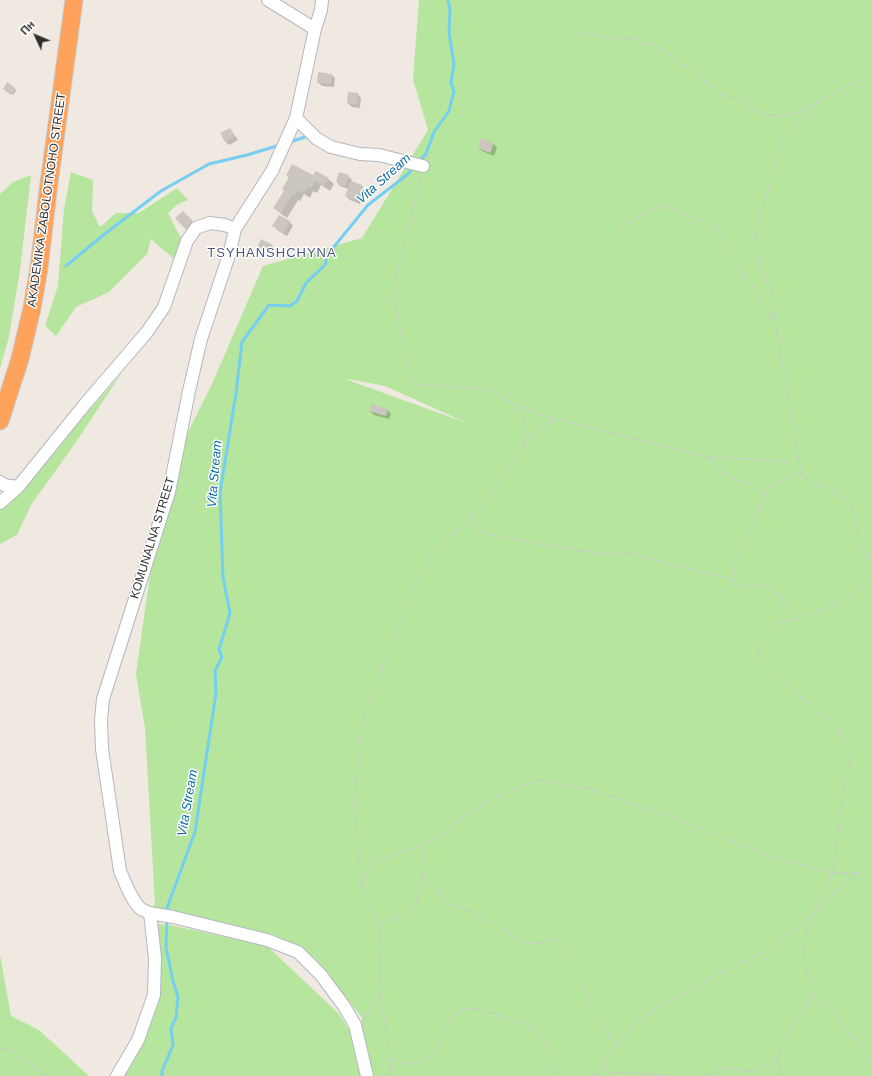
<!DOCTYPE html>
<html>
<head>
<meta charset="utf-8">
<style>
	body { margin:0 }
	#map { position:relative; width:872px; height:1076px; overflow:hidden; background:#efe9e1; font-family:Helvetica,sans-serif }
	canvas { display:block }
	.north { position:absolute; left:16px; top:16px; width:40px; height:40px; -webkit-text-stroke:3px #fff; paint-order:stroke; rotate:314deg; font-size:11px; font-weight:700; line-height:16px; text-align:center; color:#2e2e2e }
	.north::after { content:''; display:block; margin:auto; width:14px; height:18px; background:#2e2e2e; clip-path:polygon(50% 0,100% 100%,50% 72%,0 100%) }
</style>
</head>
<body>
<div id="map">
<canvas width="872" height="1076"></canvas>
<div class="north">Пн</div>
</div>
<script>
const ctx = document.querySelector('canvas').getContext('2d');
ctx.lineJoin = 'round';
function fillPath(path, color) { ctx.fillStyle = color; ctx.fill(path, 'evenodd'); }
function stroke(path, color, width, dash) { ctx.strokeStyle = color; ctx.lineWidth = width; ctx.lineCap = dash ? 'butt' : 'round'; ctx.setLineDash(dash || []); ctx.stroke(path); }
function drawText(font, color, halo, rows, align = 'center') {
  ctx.font = font + ' Helvetica,sans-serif'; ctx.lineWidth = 3; ctx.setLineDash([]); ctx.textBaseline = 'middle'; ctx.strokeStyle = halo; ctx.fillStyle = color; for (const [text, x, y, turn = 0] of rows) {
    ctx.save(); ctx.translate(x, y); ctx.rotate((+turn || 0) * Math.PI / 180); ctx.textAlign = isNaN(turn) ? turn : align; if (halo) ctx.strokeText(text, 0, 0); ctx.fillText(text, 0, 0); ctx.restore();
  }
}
fillPath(new Path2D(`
	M419 0H872V1076H117L154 995 155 924 170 925 267 946 338 1013 350 1031 363 1019 314 957 272 934 175 912 152 909 155 904 145 728 136 674 163 482 212 384 263 266 362 238 428 130 413 79ZM348 379 385 386 467 423 348 380Z
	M71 172 93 180 92 211 100 227 116 213H139L177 188 188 200 178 204 168 213 176 229 183 241 173 258 151 239 147 254 109 292 76 307 56 336 45 326 58 286 64 209Z
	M31 175 20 270 9 337 0 368V194L13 182Z
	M121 374 76 442 31 505 17 535 0 544V507L38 469Z
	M0 955 11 1016 39 1030 89 1076H0Z`), '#b6e59e');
fillPath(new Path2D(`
	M332 75 335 78 334 87 322 86 318 82Z
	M15 89 16 91 13 95 5 90Z
	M358 94 361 98 360 108 352 107 348 103Z
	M230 129 233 133 238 140 229 145 225 141Z
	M494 144 497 148 494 156 482 151 479 148Z
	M287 175 328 179 334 184 330 191 321 185 317 193 313 191 310 198 304 194 300 201 298 200 287 218 280 213 274 208 285 191 289 178Z
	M348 176 352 180 351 182 362 186 365 190 360 204 350 200 346 196 349 189 340 186 337 182Z
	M183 212 196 226 189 232 176 218Z
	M279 216 290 222 293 226 287 236 277 230 274 226Z
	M271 244 274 248 271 256 262 251 258 248Z
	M387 410 391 414 389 419 374 415 370 411Z`), '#0003');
stroke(new Path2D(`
	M290 142 305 137
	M418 162 426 154 434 132 449 111 454 91 451 83 454 64 449 33 450 9 448 0
	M66 266 102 236 161 191 209 164 247 155 280 145
	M167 914V908L195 832 216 693 215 671 222 657 219 649 230 613 223 577 220 493 236 393 242 342 269 305 290 306 297 301 306 283 325 265 328 254 368 205 408 174 414 166
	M162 1076V1071L173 1045 171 1029 176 1017 178 997 173 981 166 948 167 919`), '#75cff0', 3);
fillPath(new Path2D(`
	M318 72 332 74 331 84 317 83Z
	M7 82 16 89 11 95 3 89Z
	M348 92 358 93 357 105 347 103Z
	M230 128 235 136 225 142 220 133Z
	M481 138 494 143 490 153 478 148Z
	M292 164 313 175 316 171 329 178 324 186 315 181 311 188 308 186 304 193 298 190 294 196 292 195 281 213 273 208 284 191 282 189 289 177 286 175Z
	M339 172 349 175 345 186 336 182Z
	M351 181 362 185 356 201 345 196Z
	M183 211 193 221 185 229 175 218Z
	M279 215 290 221 284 233 272 226Z
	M261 239 271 244 267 253 257 248Z
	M371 404 388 409 386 416 369 411Z`), '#cbc7bf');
const minor = new Path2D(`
	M268 0 315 29
	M296 118 317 139 331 147 360 154 379 155 423 166
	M0 482 4 485 18 487
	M0 503 18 487 86 403 147 332 164 307 187 241 196 228 210 223 225 225 235 229
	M150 913 173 917 267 940 298 952 321 975 344 1006 355 1025 367 1076
	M117 1076 138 1040 154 995 155 958 150 913C147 912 143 910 141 909 131 900 125 882 120 871L102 749 101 720 103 699 169 492 189 391 201 339 230 252 235 229 272 171 296 118 315 29 321 10 322 0`);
const highway = new Path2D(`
	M0 421 20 359 32 308 39 268 49 183 74 0`);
stroke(minor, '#b4b7c1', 14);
stroke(highway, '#c9c9c9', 19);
stroke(new Path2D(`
	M580 36 592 33 599 37 636 39 642 44 653 45 663 50 672 56 680 65 690 67 720 94 741 100 750 108 766 115 780 116 797 113 823 99
	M427 157 434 151
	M421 176 393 289 408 371 419 385 483 388 534 413 707 457 731 478 753 485 765 495 769 488 779 482 795 475 802 476 851 501 862 552 872 561
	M619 228 661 205 713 225 775 322 802 476
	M775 320 773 292 759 271 756 230 784 138 824 98 872 74
	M514 404C528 420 527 428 523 448
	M708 458 756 459 789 463 795 475
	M765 495 733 566 736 587 764 586 772 588 799 618
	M470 518 477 531 538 544 610 555 628 553 691 570 729 578 736 587
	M857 873H833L843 791 851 758 845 742 838 729 770 670 760 659 758 648C764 639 773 626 783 621 788 620 794 620 799 618 825 610 851 597 872 579
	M423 875 449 904 470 911 525 942 539 944 557 939 567 947 582 981 589 1005 597 1019 617 1046
	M361 884 373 863 429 842 489 800 536 780 589 789 683 821 775 859 833 873 814 913
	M377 924 403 916 416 904 423 875 425 850 428 843
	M813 994 826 1004 867 1055 872 1067
	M380 995 391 1059 390 1076
	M363 1019 380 995V932L361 884 354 805 362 722 387 653 429 556 476 513 535 433 556 418
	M0 1049 9 1048 47 1076
	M391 1059 405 1065 425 1060 441 1042 451 1017 466 1008 484 1010 523 1024 543 1036 558 1076
	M777 1059 782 1076
	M592 1076 605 1070
	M668 1076 637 1073H611L605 1070 604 1066 605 1061 637 1022 654 1010 712 977 771 948 811 916
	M706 1076 726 1068 756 1072 774 1061 777 1059 787 1036 804 1011 813 994 803 957 806 936 811 916 857 873 872 867
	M871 1076 872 1075`), '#c9c9c9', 1.5, [3, 2]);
stroke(minor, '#fff', 12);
stroke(highway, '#ffa35c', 17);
drawText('12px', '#2e2e2e', '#fff', [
	["AKADEMIKA ZABOLOTNOHO STREET",47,200,-82],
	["KOMUNALNA STREET",153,538,-73]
]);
drawText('italic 13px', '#0d6fa3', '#fff', [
	["Vita Stream",384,179,-42],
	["Vita Stream",215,474,-85],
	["Vita Stream",188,803,-80]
]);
ctx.letterSpacing = '1px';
drawText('13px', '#4d5680', '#fff', [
	["TSYHANSHCHYNA",272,253]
]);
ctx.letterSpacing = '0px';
</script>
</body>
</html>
